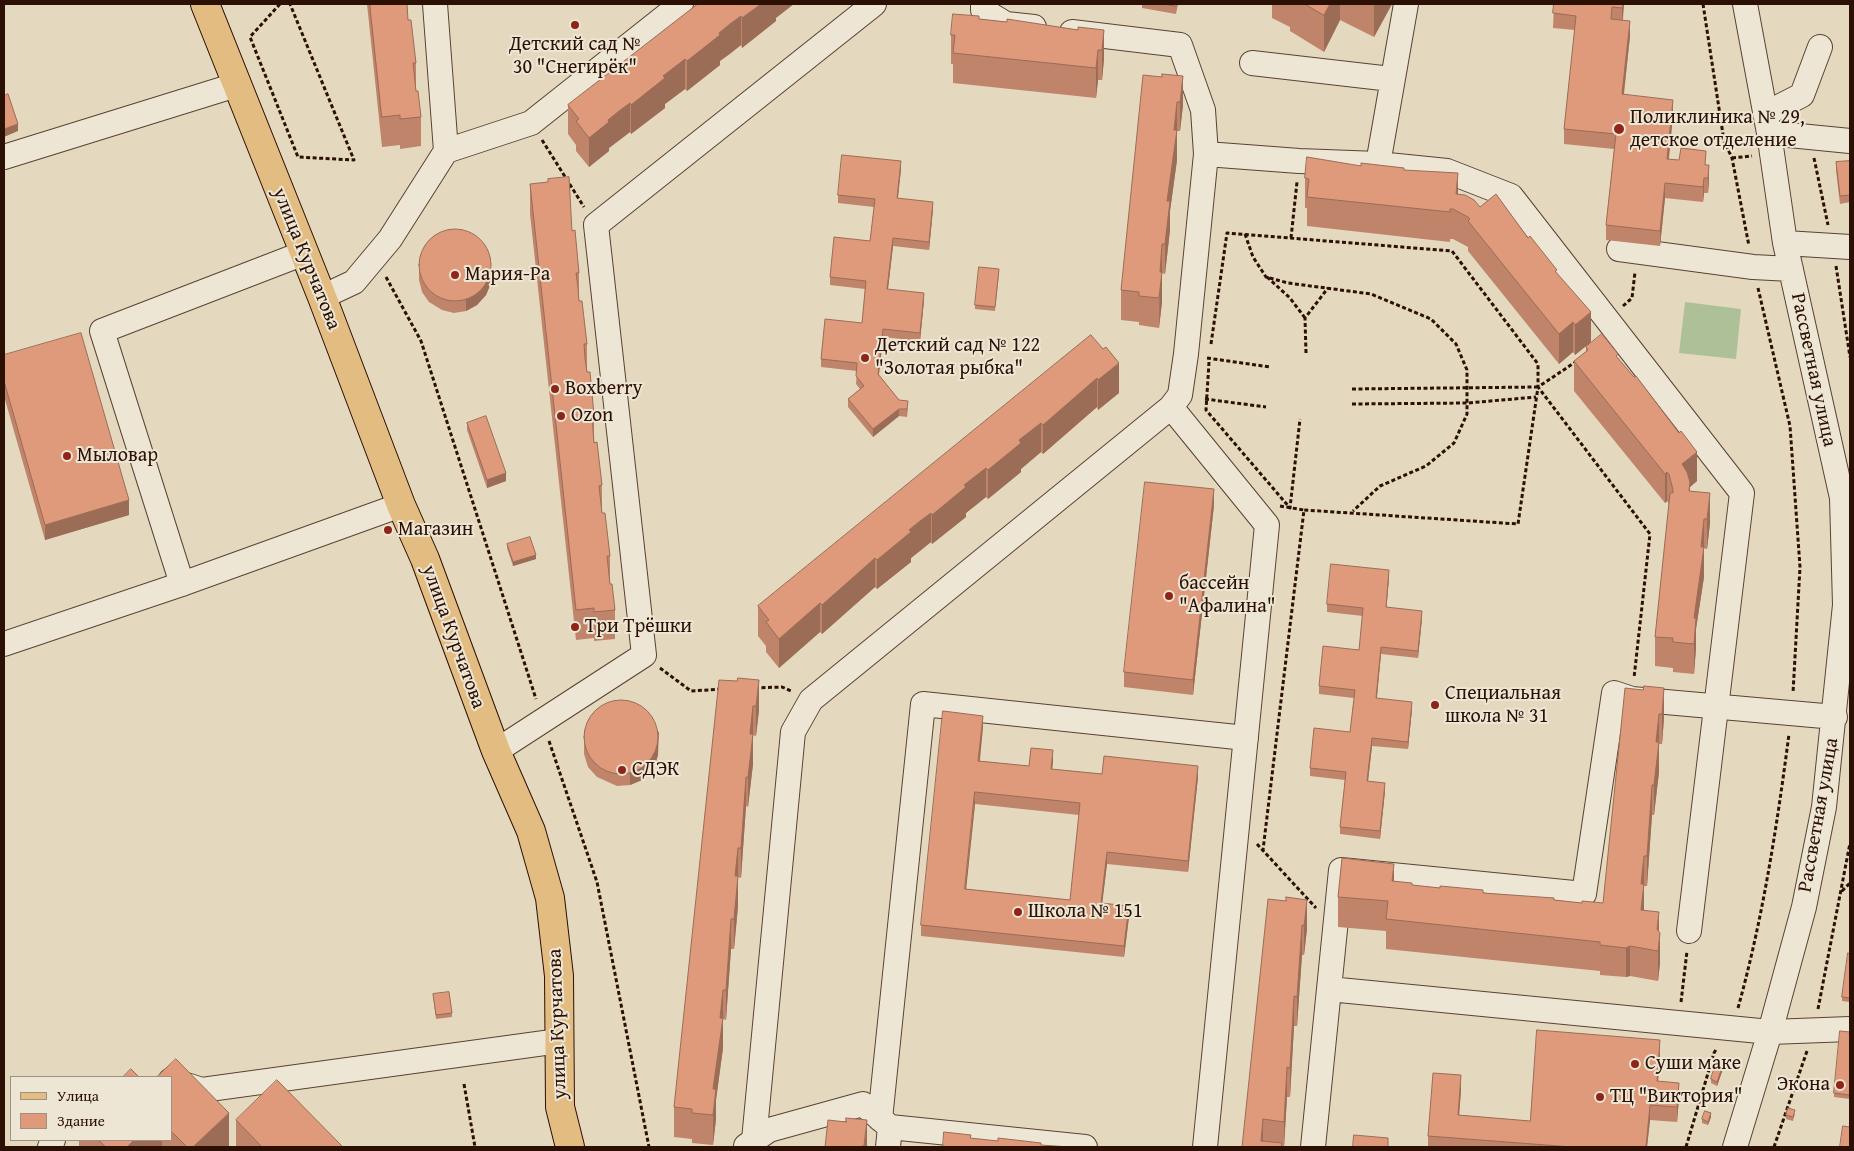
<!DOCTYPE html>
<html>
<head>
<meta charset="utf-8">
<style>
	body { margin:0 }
	#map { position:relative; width:1854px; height:1151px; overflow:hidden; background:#e4d9bf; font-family:"Gentium Book Plus",serif }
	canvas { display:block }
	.frame { position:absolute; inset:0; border:5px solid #2c1003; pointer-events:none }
	.legend { position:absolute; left:10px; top:1076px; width:162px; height:65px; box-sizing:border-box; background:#ede6d5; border:1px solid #a09081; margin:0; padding:6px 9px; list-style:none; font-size:15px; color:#2c1003 }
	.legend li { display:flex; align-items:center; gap:10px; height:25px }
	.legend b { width:25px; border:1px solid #a09081 }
</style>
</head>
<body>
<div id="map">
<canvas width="1854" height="1151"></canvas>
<div class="frame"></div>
<ul class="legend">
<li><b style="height:6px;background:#e2bc80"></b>Улица</li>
<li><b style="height:14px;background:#de9a7b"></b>Здание</li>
</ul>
</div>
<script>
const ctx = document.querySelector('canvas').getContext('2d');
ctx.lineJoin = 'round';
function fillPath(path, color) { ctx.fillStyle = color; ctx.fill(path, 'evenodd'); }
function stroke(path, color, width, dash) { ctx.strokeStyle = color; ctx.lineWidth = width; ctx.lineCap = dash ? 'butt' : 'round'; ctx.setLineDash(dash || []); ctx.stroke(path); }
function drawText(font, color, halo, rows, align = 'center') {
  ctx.font = font + ' "Gentium Book Plus",serif'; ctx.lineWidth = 4; ctx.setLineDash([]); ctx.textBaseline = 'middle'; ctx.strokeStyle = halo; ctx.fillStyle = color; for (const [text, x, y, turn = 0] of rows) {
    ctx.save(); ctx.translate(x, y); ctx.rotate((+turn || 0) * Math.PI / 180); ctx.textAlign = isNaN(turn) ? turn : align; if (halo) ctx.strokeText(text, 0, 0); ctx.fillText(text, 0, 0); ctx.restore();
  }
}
fillPath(new Path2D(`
	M1685 302 1741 309 1736 359 1679 353Z`), '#aec097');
const minor = new Path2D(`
	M435 4 446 151
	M983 4V10L1006 24 1034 27
	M1072 32 1180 45 1203 110 1206 154 1186 354 1180 395 1171 407 1267 525 1205 1147
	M1252 63 1391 79
	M1765 114 1802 95 1820 47
	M1769 133 1850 141
	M1206 154 1299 161 1378 164 1447 171 1511 196 1742 493 1689 931
	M4 157 236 85
	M1378 164 1406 4
	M1785 243 1850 247
	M1619 249 1753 267 1791 269
	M322 297 354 282 390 239 446 151 531 123 681 4
	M182 584 102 331 304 253
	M4 644 182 584 401 505
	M496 751 644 655 596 225 874 4
	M1329 989 1341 870 1584 894 1614 693 1632 699 1835 717
	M171 1080 202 1090 559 1041
	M880 1119 923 704 1246 738
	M890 1127 1085 1147
	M754 1140 793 732 811 700 1171 407
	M746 1146 769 1130 863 1104 890 1127 888 1147
	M50 1147 53 1140
	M1313 1147 1329 989 1770 1032 1850 1029
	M1735 1147 1770 1032 1804 907 1824 807 1845 605 1842 498 1785 243 1769 133 1745 4`);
const major = new Path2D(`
	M205 4 322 297 401 505 425 559 496 751 531 831 550 898 559 976 560 1107 570 1147`);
stroke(minor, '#5a4232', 26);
stroke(major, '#2c1003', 30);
stroke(new Path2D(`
	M280 4 250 37 298 157 354 160 290 4
	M1703 4 1724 141 1732 158 1749 246
	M542 140 584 207
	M1732 158 1752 156
	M1814 158 1828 225
	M1245 234 1253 257 1266 277 1288 283 1371 294 1431 319 1456 344 1467 370V414L1454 443 1426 466 1380 486 1353 511
	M1291 238 1297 182
	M1836 266 1850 357
	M386 277 421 341 536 699
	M1267 277 1290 298 1305 318
	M1758 288 1790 426 1800 567 1793 693
	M1623 306 1632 298 1635 272
	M1211 344 1227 233 1452 251 1538 364V387L1518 524 1304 510 1263 850
	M1306 353 1305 318 1328 288
	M1207 358 1270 367
	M1577 361 1538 387 1650 534 1634 678
	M1209 362 1206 410 1290 508 1300 419
	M1352 389 1538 387
	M1205 399 1266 407
	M1352 404 1468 403 1536 397
	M1280 506 1304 510
	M660 668 691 691 722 689
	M755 688 782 687 791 691
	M549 741 597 882 649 1147
	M1257 844 1316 908
	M1842 891 1850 883
	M1681 1002 1687 951
	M1738 1008C1763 918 1777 826 1789 734
	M1818 1009 1850 843
	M464 1084 475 1147
	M1686 1147 1714 1053 1717 1048
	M1774 1147 1807 1051`), '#2c1003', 3, [4, 2.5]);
stroke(minor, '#ede6d5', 24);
stroke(major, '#e2bc80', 28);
fillPath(new Path2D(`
	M367 4H407L408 20 416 63V91L421 117V146L400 149V145L382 147Z
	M698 4 776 18V21L742 48 741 45 730 54 720 61V65L687 91 685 89 665 104V108L631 134 630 132 609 148V151L589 167 576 151V145L568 134V105Z
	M1142 4H1178L1176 14 1142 8Z
	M1272 4H1392L1374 37 1340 20 1324 52 1290 31V27L1272 18Z
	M1554 4H1624L1623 20 1630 36 1624 94 1673 115 1669 159 1706 165 1709 180 1708 193H1704L1703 202 1665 198 1660 246 1606 240V225L1614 149 1564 144V129L1575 30 1553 28Z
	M979 19 1078 30H1104V59L1102 80H1098L1096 98 953 83V64H951V35Z
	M1162 77 1183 105 1180 131H1177V160L1170 211V230L1165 274 1162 273V302L1159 328 1139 325V322L1121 320V290Z
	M1850 161V202L1840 204 1836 170V162Z
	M1361 166 1404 170 1458 194 1480 207 1528 238 1557 274 1591 342 1575 355 1573 352 1559 364 1468 251V247L1453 239H1450V242L1307 226V208H1305V178Z
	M901 169 898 198 933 209 929 250 893 246 888 289 924 300 920 341 883 337 879 375 899 400 908 409 907 417 899 416 873 437 848 407V399L860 389 856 384 857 371 821 367V359L862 323 865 289 830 285V277L870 241 874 207 838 203V195Z
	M530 184 572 231 579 273V300L587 344V371L594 415V442L602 485V513L610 556V584L615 610V639L594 641V638L576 640 530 214Z
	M419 268 491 283 486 295 477 305 466 311 454 313 442 310 429 302 422 292 419 280Z
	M999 273 995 311 975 309V305Z
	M1091 335 1119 393 1098 410 1097 407 1043 454 1041 452 1021 469V472L988 499 986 497 966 513V517L932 544 931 542 920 551 911 558V562L877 589 875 587 822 634 820 632 779 668 766 652V646L758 636V606Z
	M1586 347 1618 358 1697 481 1690 487V491L1710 523 1707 549 1704 548V577L1696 629V648L1694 674 1673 672V668L1655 666V637L1669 504 1667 501 1665 503 1574 391V361L1586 352Z
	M4 355 129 515 45 540 4 396Z
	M467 423 506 481 487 488 467 430Z
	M1214 505 1193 695 1124 687V672Z
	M507 544 536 559 513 566 507 548Z
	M1389 578 1386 607 1422 618 1418 658 1381 654 1377 698 1412 709 1408 749 1372 746 1368 782 1385 791 1380 839 1340 834V827L1345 780 1310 776V768L1350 732 1354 698 1319 694V686L1359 650 1363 616 1327 612V604Z
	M737 681 759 710 756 736 753 735V764L748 807 746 806 741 878 738 877V906L734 949H731L726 1020 723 1019V1048L716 1100V1119L713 1145 692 1143V1139L674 1137V1107Z
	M1643 690 1664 718 1662 744H1659V772L1654 815H1652L1647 886H1644V910L1659 931 1660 963 1658 981 1630 976 1626 977 1600 975V971L1386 949V931L1338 927V897L1394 881 1412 885 1582 903H1603Z
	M983 727 980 761 1029 766 1053 762 1052 769 1102 774 1198 777 1188 872 1107 864 1102 903 1129 917 1124 957 921 936V925ZM975 804 1079 815 1070 900 966 889Z
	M584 730 658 755 654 768 642 780 630 785 617 786 597 777 588 767 584 754Z
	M1286 901 1307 929 1304 955H1302L1297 1026H1294L1290 1097H1287L1284 1147H1242Z
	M1850 954V1002L1842 1001V997Z
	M433 994 452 1013V1017L436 1019Z
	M1850 1032V1099L1834 1097V1093Z
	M1660 1055 1658 1081 1679 1098 1677 1122 1650 1120 1647 1147H1428V1136L1461 1090 1459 1115 1530 1121Z
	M1723 1069 1717 1086 1711 1083V1079Z
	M171 1077 229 1147H79V1140H171Z
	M1795 1114 1793 1121 1786 1119V1115Z
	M1711 1117 1708 1125 1702 1123V1119Z
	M236 1120 343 1147H236Z`), '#bf846a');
fillPath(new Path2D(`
	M761 4H794L776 18V21L742 48V18Z
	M1330 4H1340V20L1324 52V15Z
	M1374 4H1392L1374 37Z
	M1623 4H1624L1622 23V8Z
	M741 16V45L720 61V65L687 91V61L719 33Z
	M1630 21V36L1622 109V94Z
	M1104 30V59L1102 80V50Z
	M1098 50V80L1096 98V68Z
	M685 59V89L665 104V108L631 134V105L663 76Z
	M1183 76V105L1180 131V102Z
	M1673 100V115L1667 174V159Z
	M1177 102V160L1170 211V230L1165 274V244L1167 201Z
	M630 103V132L609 148V151L589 167V138L608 120Z
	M18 124V131L4 137V129Z
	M901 161V169L897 205V198Z
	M1709 165V180L1708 193V178Z
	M1458 173V203L1456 194Z
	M1704 178V193L1703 202V187Z
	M1665 183V198L1660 246V231Z
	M933 202V209L929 250V242Z
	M893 238V246L887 297V289Z
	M1162 244V302L1159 328 1160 272Z
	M491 272V283L486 295 477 305 466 311V299Z
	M924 293V300L920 341V333Z
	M1591 312V342L1575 355V325Z
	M1573 322V352L1559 364V334Z
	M883 329V337L878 382V374Z
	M1119 363V393L1098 410V380Z
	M1097 378V407L1043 454V425Z
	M899 409V416L873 437V429Z
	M1041 423V452L1021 469V472L988 499V470L1019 440Z
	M1697 452V481L1690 487V511L1682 464Z
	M986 468V497L966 513V517L932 544V515L964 485Z
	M1667 472V501L1665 503V474Z
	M506 473V481L487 488V480Z
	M1214 489V505L1193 695V680Z
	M1710 493V523L1707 549V519Z
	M129 500V515L45 540V525Z
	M931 513V542L911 558V562L877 589V560L909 530Z
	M1704 519V577L1696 629V648L1694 674V618Z
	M536 555V559L513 566V562Z
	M875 558V587L822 634V605Z
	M1389 570V578L1386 614V607Z
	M820 603V632L779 668V639Z
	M1422 611V618L1418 658V651Z
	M1381 647V654L1376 705V698Z
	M759 680V710L756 736V706Z
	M1664 688V718L1662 744V714Z
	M1412 702V709L1408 749V742Z
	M753 706V764L748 807V777L750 734Z
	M1659 714V772L1654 815V785L1656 742Z
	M983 716V727L978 773V761Z
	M659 731 658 755 654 768 642 780 630 785V774Z
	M1372 738V746L1367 789V781Z
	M1053 750V762L1051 780V769Z
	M1198 766V777L1188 872V861Z
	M746 777V806L741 878V848Z
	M1385 783V791L1380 839V831Z
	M1652 785V815L1647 886V856Z
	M975 792V804L965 900V889Z
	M738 848V906L734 949V919L735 876Z
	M1107 852V864L1101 914V903Z
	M1644 856V914L1641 940V884Z
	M1394 864V893L1392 881Z
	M1307 900V929L1304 955V926Z
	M1129 906V917L1124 957V946Z
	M1659 912V942L1657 929Z
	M731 919V949L726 1020V990Z
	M1302 925V955L1297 1026V997Z
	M1660 933V963L1658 981V951Z
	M1630 946V976L1626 977V948Z
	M723 990V1048L716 1100V1119L713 1145V1089Z
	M1294 996V1026L1290 1097V1068Z
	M1660 1040V1055L1657 1096V1081Z
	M1723 1065V1069L1717 1086V1082Z
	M1287 1067V1097L1284 1147V1122Z
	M1461 1075V1090L1458 1130V1115Z
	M1679 1083V1098L1677 1122V1107Z
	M1650 1105V1120L1647 1147H1646Z
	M229 1113V1147H193Z
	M1711 1113V1117L1708 1125V1122Z
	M1263 1119V1147L1261 1141Z
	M867 1120V1147H864Z
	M134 1140H162V1147H127Z`), '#9b6c56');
const building = new Path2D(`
	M370 4H407L408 20H411L416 63H413L416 91H418L421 117 400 119V115L382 117Z
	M698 4H761L742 18 741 16 730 24 719 33 720 35 687 61 685 59 663 76 665 78 631 105 630 103 619 111 608 120 609 122 589 138 576 121 579 119 568 105Z
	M1164 4H1177L1176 6Z
	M1305 4H1330L1324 15Z
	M1554 4H1623L1622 8 1612 7 1611 19 1630 21 1622 94 1673 100 1667 159 1679 160 1681 148 1706 151 1705 165H1709L1708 178H1704L1703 187 1665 183 1660 231 1606 225 1616 134 1564 129 1576 16 1553 13Z
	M953 14 979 16V19L1007 22V19L1078 30V27L1104 30 1102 50H1098L1096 68 953 53 955 35H951Z
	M1162 74 1183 76 1180 102H1177L1174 130H1177L1167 201H1170L1165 244H1162L1160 272H1162L1159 298 1139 296V292L1121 290 1143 75 1162 77Z
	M8 94 18 124 4 129V96Z
	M842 155 901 161 897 198 933 202 929 242 893 238 887 289 924 293 920 333 883 329 878 374 899 400 908 401 907 409H899L873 429 848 399 864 386 856 376 857 363 821 359 825 319 862 323 866 281 830 277 834 237 870 241 875 199 838 195Z
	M1307 157 1361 166V163L1404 168V170L1458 173 1456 194 1465 195 1474 200 1480 207 1496 194 1528 238 1530 236 1557 270 1555 271 1591 312 1575 325 1573 322 1559 334 1468 221 1470 219 1468 217 1453 209H1450V212L1307 197 1309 179 1305 178Z
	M1850 161V195L1840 196 1836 162Z
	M569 177 572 231 575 230 579 273H576L578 287 579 301H582L587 344H584L585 358 587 372H590L594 415H592L594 443 597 442 602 485 599 486 602 513H605L610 556H607L610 584H612L615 610 594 612V608L576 610 530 184 548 182V179Z
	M419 265a36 36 0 1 1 72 0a36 36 0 1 1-72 0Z
	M979 267 999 269 995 307 975 305Z
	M81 333 129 500 45 525 4 381V355Z
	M1602 334 1618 354 1616 356 1634 377 1636 376 1679 433 1681 431 1697 452 1682 464 1687 472 1690 482 1689 491 1710 493 1707 519H1704L1701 547H1704L1694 618H1696L1694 644 1673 642V638L1655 637 1670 493H1673V490L1669 474 1667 472 1665 474 1574 361 1588 350 1586 347Z
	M1091 335 1103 349 1106 347 1119 363 1098 380 1097 378 1043 425 1041 423 1019 440 1021 443 988 470 986 468 964 485 966 487 932 515 931 513 920 521 909 530 911 532 877 560 875 558 822 605 820 603 779 639 766 622 769 620 758 606Z
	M486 416 506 473 487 480 467 423Z
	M1145 482 1214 489 1193 680 1124 672Z
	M530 537 536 555 513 562 507 544Z
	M1331 564 1389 570 1386 607 1422 611 1418 651 1381 647 1376 698 1412 702 1408 742 1372 738 1367 781 1385 783 1380 831 1340 827 1346 772 1310 768 1314 728 1350 732 1355 690 1319 686 1323 646 1359 650 1363 608 1327 604Z
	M738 678 759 680 756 706H753L750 734H753L748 777H746L741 848H738L735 876H738L734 919H731L726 990H723L720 1018H723L713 1089H716L713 1115 692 1113V1109L674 1107 719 680 737 681Z
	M1644 686 1664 688 1662 714H1659L1656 742H1659L1654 785H1652L1647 856H1644L1641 884H1644L1641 910 1659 912 1657 929 1660 933 1658 951 1630 946 1626 948 1600 945V942L1386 919 1388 901 1338 897 1342 858 1394 864 1392 881 1412 883V885L1440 888V886L1483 890V893L1554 898V900L1582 903V901L1603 903 1625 688 1643 690Z
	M584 737a37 37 0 1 1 74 0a37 37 0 1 1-74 0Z
	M943 711 983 716 978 761 1029 766 1031 748 1053 750 1051 769 1102 774 1104 756 1198 766 1188 861 1107 852 1101 903 1129 906 1124 946 921 925ZM975 792 1080 803 1070 900 965 889Z
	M1286 897 1307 900 1304 926 1302 925 1297 997 1294 996 1290 1068 1287 1067 1284 1122 1263 1119 1261 1141 1282 1143 1281 1147H1242L1268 899 1286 901Z
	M1848 953 1850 954V998L1842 997Z
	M449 992 452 1013 436 1015 433 994Z
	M1537 1030 1660 1040 1657 1081 1679 1083 1677 1107 1650 1105 1646 1147H1572L1428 1136 1433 1073 1461 1075 1458 1115 1530 1121Z
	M1840 1031 1850 1032V1095L1834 1093Z
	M176 1059 229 1113 193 1147H187L171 1131V1077H157Z
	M1716 1063 1723 1065 1717 1082 1711 1079Z
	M131 1069 139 1077H123Z
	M277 1080 343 1147H262L236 1120Z
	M1788 1108 1795 1110 1793 1117 1786 1115Z
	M1705 1111 1711 1113 1708 1122 1702 1119Z
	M846 1118 867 1120 864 1146H862V1147H825L828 1120 846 1122Z
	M1843 1126 1850 1127V1147H1840Z
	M944 1132 971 1135 970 1138 998 1141V1138L1041 1143V1145L1069 1147H943Z
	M1354 1135 1388 1138V1147H1353Z
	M99 1140H134L127 1147H106Z`);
fillPath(building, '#de9a7b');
stroke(building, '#9b6c56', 1);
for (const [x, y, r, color] of [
	[575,25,5,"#8f2418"],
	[1619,129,6,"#8f2418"],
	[455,275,5,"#8f2418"],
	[865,358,5,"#8f2418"],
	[555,389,5,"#8f2418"],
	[561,416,5,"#8f2418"],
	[67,456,5,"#8f2418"],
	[388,530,5,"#8f2418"],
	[1169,596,5,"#8f2418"],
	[575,627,5,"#8f2418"],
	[1435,705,5,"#8f2418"],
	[622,770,5,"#8f2418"],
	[1018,912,5,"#8f2418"],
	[1635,1064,5,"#8f2418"],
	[1840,1085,5,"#8f2418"],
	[1600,1097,5,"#8f2418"]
]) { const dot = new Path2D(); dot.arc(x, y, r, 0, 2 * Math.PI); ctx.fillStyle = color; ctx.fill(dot); stroke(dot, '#ede6d5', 2); }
drawText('20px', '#2c1003', '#ede6d5', [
	["Детский сад №",575,45,"center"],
	["30 \"Снегирёк\"",575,68,"center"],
	["Поликлиника № 29,",1630,118],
	["детское отделение",1630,141],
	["Мария-Ра",465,275],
	["Детский сад № 122",875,346],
	["\"Золотая рыбка\"",875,369],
	["Boxberry",565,389],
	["Ozon",571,416],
	["Мыловар",77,456],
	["Магазин",398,530],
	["бассейн",1179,584],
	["\"Афалина\"",1179,607],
	["Три Трёшки",585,627],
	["Специальная",1445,694],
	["школа № 31",1445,717],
	["СДЭК",632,770],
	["Школа № 151",1028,912],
	["Суши маке",1645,1064],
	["Экона",1830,1085,"right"],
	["ТЦ \"Виктория\"",1610,1097]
], 'left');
drawText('20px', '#2c1003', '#ede6d5', [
	["улица Курчатова",306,259,68],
	["Рассветная улица",1813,370,78],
	["улица Курчатова",453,637,70],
	["Рассветная улица",1819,815,-80],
	["улица Курчатова",558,1024,-92]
]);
</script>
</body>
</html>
